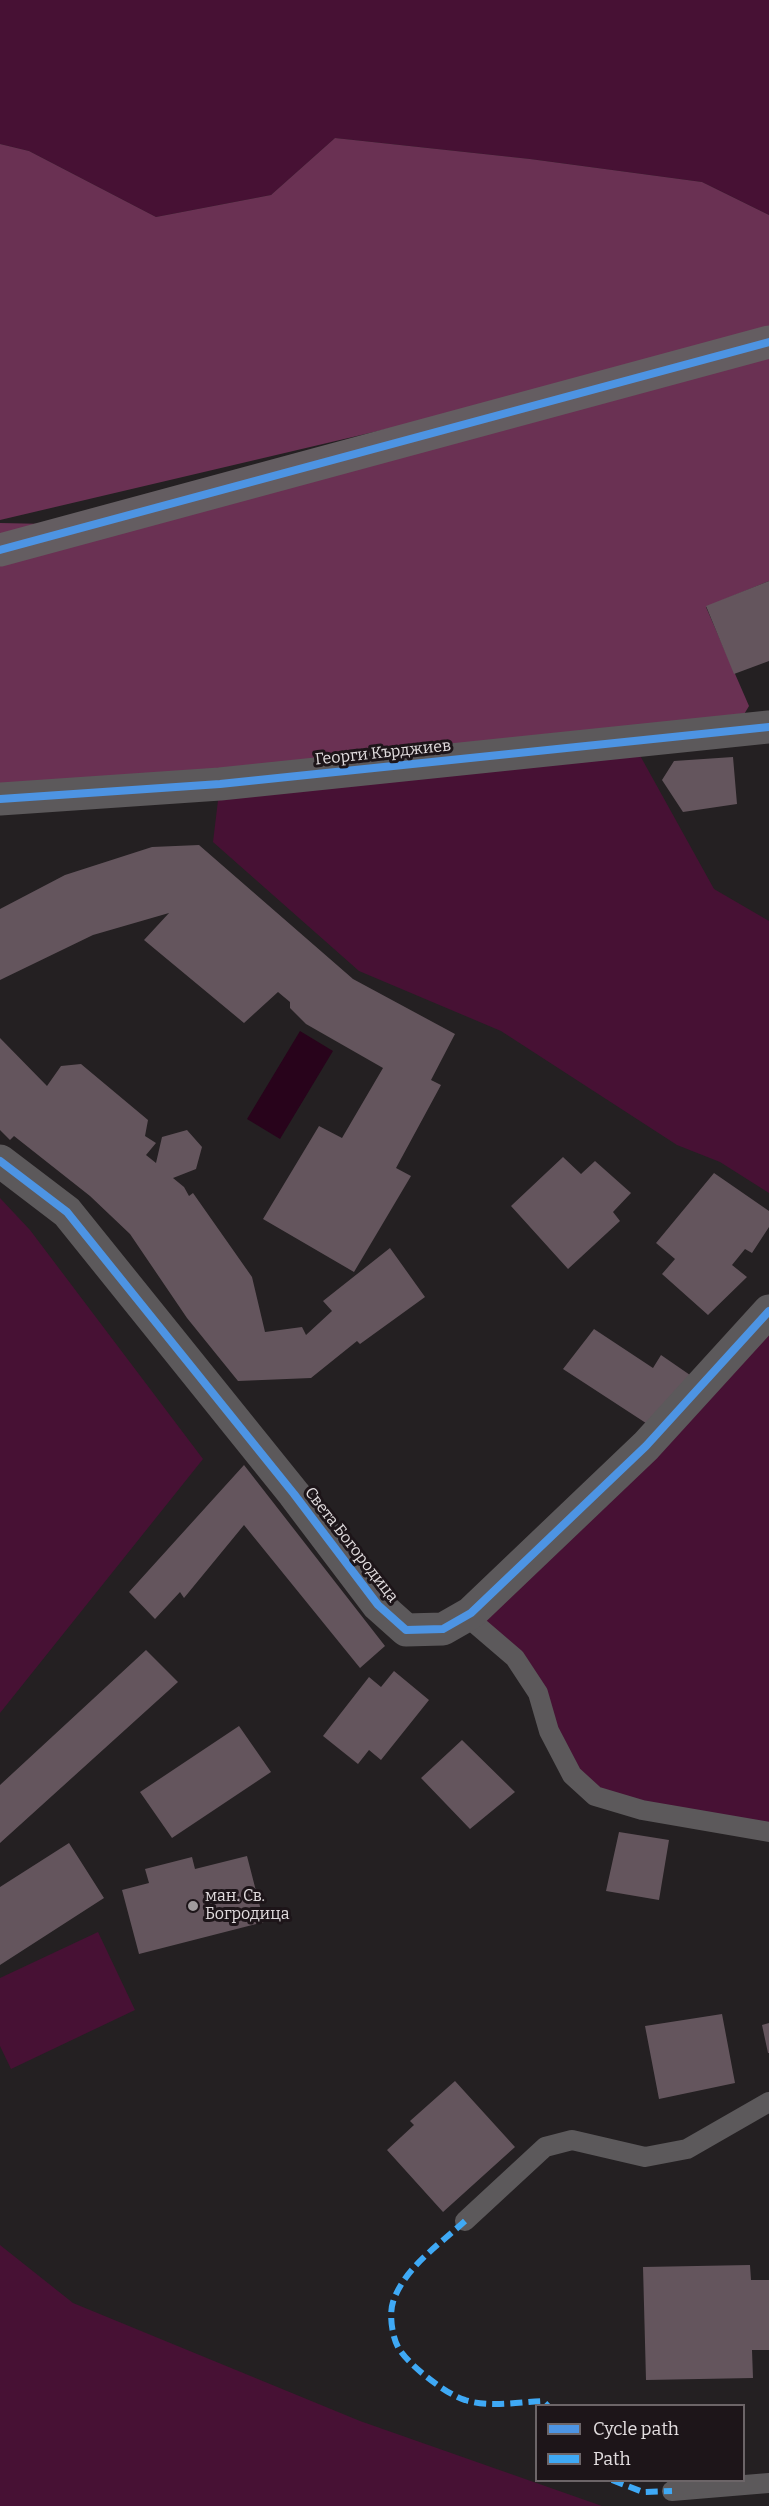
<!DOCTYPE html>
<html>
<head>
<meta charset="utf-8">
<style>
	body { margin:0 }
	#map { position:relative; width:769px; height:2506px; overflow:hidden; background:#242022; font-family:Bitter,serif }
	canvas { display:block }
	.legend { position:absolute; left:535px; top:2404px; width:210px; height:78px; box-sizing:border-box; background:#1d1519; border:2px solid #6c6568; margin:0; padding:8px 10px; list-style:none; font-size:18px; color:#e2dddf }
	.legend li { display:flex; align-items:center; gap:12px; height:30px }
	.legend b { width:30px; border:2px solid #6c6568 }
</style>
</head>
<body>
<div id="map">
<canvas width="769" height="2506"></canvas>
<ul class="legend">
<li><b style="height:8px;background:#4d94e3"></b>Cycle path</li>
<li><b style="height:8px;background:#3fa9f5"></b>Path</li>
</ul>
</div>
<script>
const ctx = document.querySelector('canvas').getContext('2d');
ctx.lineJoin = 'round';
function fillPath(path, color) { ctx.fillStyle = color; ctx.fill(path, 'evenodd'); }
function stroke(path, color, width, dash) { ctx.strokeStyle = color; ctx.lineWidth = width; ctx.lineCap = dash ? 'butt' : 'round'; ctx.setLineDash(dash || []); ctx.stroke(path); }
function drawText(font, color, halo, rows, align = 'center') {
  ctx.font = font + ' Bitter,serif'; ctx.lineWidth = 6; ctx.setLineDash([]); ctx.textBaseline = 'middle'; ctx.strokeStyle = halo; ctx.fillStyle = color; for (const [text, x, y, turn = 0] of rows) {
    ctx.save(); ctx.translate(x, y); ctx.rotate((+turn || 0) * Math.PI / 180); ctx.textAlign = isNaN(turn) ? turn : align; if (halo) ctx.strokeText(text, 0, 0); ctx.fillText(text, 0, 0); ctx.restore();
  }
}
fillPath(new Path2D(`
	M0 0H769V215L702 182 530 159 335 138 271 195 156 217 29 151 0 144Z
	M632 741 714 889 769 921V1193L720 1162 677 1145 501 1031 359 971 213 842 220 784Z
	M0 1198 30 1230 203 1459 0 1713Z
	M769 1311V1832L642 1810 572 1775 538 1693 466 1616Z
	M98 1932 135 2010 11 2069 0 2046V1978Z
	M0 2245 73 2303 360 2421 602 2506H0Z`), '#471134');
fillPath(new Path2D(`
	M335 138 530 159 702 182 769 215V339L0 520V144L29 151 156 217 271 195Z
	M769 342V581L706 607 749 706 734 731 0 799V523L97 525Z`), '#6a3153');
fillPath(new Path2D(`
	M300 1031 333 1051 280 1139 247 1119Z`), '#28031b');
fillPath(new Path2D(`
	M769 581V661L734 674 706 606Z
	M733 757 737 804 683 812 662 780 674 761Z
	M199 845 353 979 455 1034 431 1080 441 1085 396 1168 411 1176 354 1272 263 1219 319 1126 342 1138 383 1068 306 1024 290 1008V1002L278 992 244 1023 144 940 169 913 93 935 0 980V909L65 875 152 847Z
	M0 1038 47 1086 61 1066 81 1064 148 1120 145 1136 156 1143 146 1155 156 1163 162 1137 187 1130 202 1147 196 1169 173 1178 184 1187 189 1196 193 1193 252 1277 265 1332 302 1327 306 1335 332 1311 323 1301 390 1248 425 1297 360 1344 357 1341 311 1378 238 1381 187 1318 130 1234 90 1196 14 1136 10 1140 0 1130Z
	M563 1157 581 1174 595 1161 631 1193 613 1212 620 1221 568 1269 511 1206Z
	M714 1173 769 1211V1227L752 1253 745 1249 732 1265 747 1277 708 1315 662 1274 675 1259 656 1243Z
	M594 1329 653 1368 661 1355 690 1375 652 1427 563 1369Z
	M244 1465 385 1646 360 1668 244 1525 184 1598 180 1592 155 1619 129 1592Z
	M146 1650 178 1682 0 1843V1785Z
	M394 1671 429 1700 381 1760 369 1750 358 1764 323 1736 369 1677 381 1687Z
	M239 1726 271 1772 172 1838 140 1792Z
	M462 1740 515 1792 470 1829 421 1778Z
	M619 1832 669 1840 659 1900 606 1891Z
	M69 1843 104 1898 0 1965V1887Z
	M247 1856 264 1922 139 1954 122 1890 149 1883 145 1869 192 1857 195 1869Z
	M722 2014 735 2083 659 2099 645 2026Z
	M769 2023V2053H768L762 2025Z
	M455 2081 515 2147 443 2212 387 2150 414 2125 410 2121Z
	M750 2265 751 2280H769V2350H752L753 2378 646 2380 643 2267Z`), '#64555d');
stroke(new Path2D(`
	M466 1616 515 1658 538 1693 549 1731 572 1775 595 1796 642 1810 769 1832
	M465 2221 545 2147 572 2140 645 2157 687 2149 769 2102
	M672 2491 769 2483`), '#5c595b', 20);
stroke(new Path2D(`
	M0 799 220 784 769 727
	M0 1161 67 1212 294 1494 378 1605 406 1630 443 1629 471 1613 646 1446 769 1311`), '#5c595b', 33);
stroke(new Path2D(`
	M0 550 769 342`), '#645d61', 33);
stroke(new Path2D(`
	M465 2221C439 2245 404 2268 393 2302 389 2314 392 2336 398 2347 407 2364 447 2395 465 2400 490 2408 518 2402 543 2401L548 2406
	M612 2480 643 2492 672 2491`), '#3fa9f5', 6, [12, 6]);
stroke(new Path2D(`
	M0 550 769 342
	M0 799 220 784 769 727
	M0 1161 67 1212 294 1494 378 1605 406 1630 443 1629 471 1613 646 1446 769 1311`), '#4d94e3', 8);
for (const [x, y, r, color] of [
	[193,1906,6,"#a09b9d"]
]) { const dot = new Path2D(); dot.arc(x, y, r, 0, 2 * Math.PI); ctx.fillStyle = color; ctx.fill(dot); stroke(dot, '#1d1519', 2); }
drawText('16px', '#e2dddf', '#1d1519', [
	["Георги Кърджиев",383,753,-6],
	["Света Богородица",351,1545,52]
]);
drawText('16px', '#e2dddf', '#1d1519', [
	["ман. Св.",205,1897],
	["Богродица",205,1915]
], 'left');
</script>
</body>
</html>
